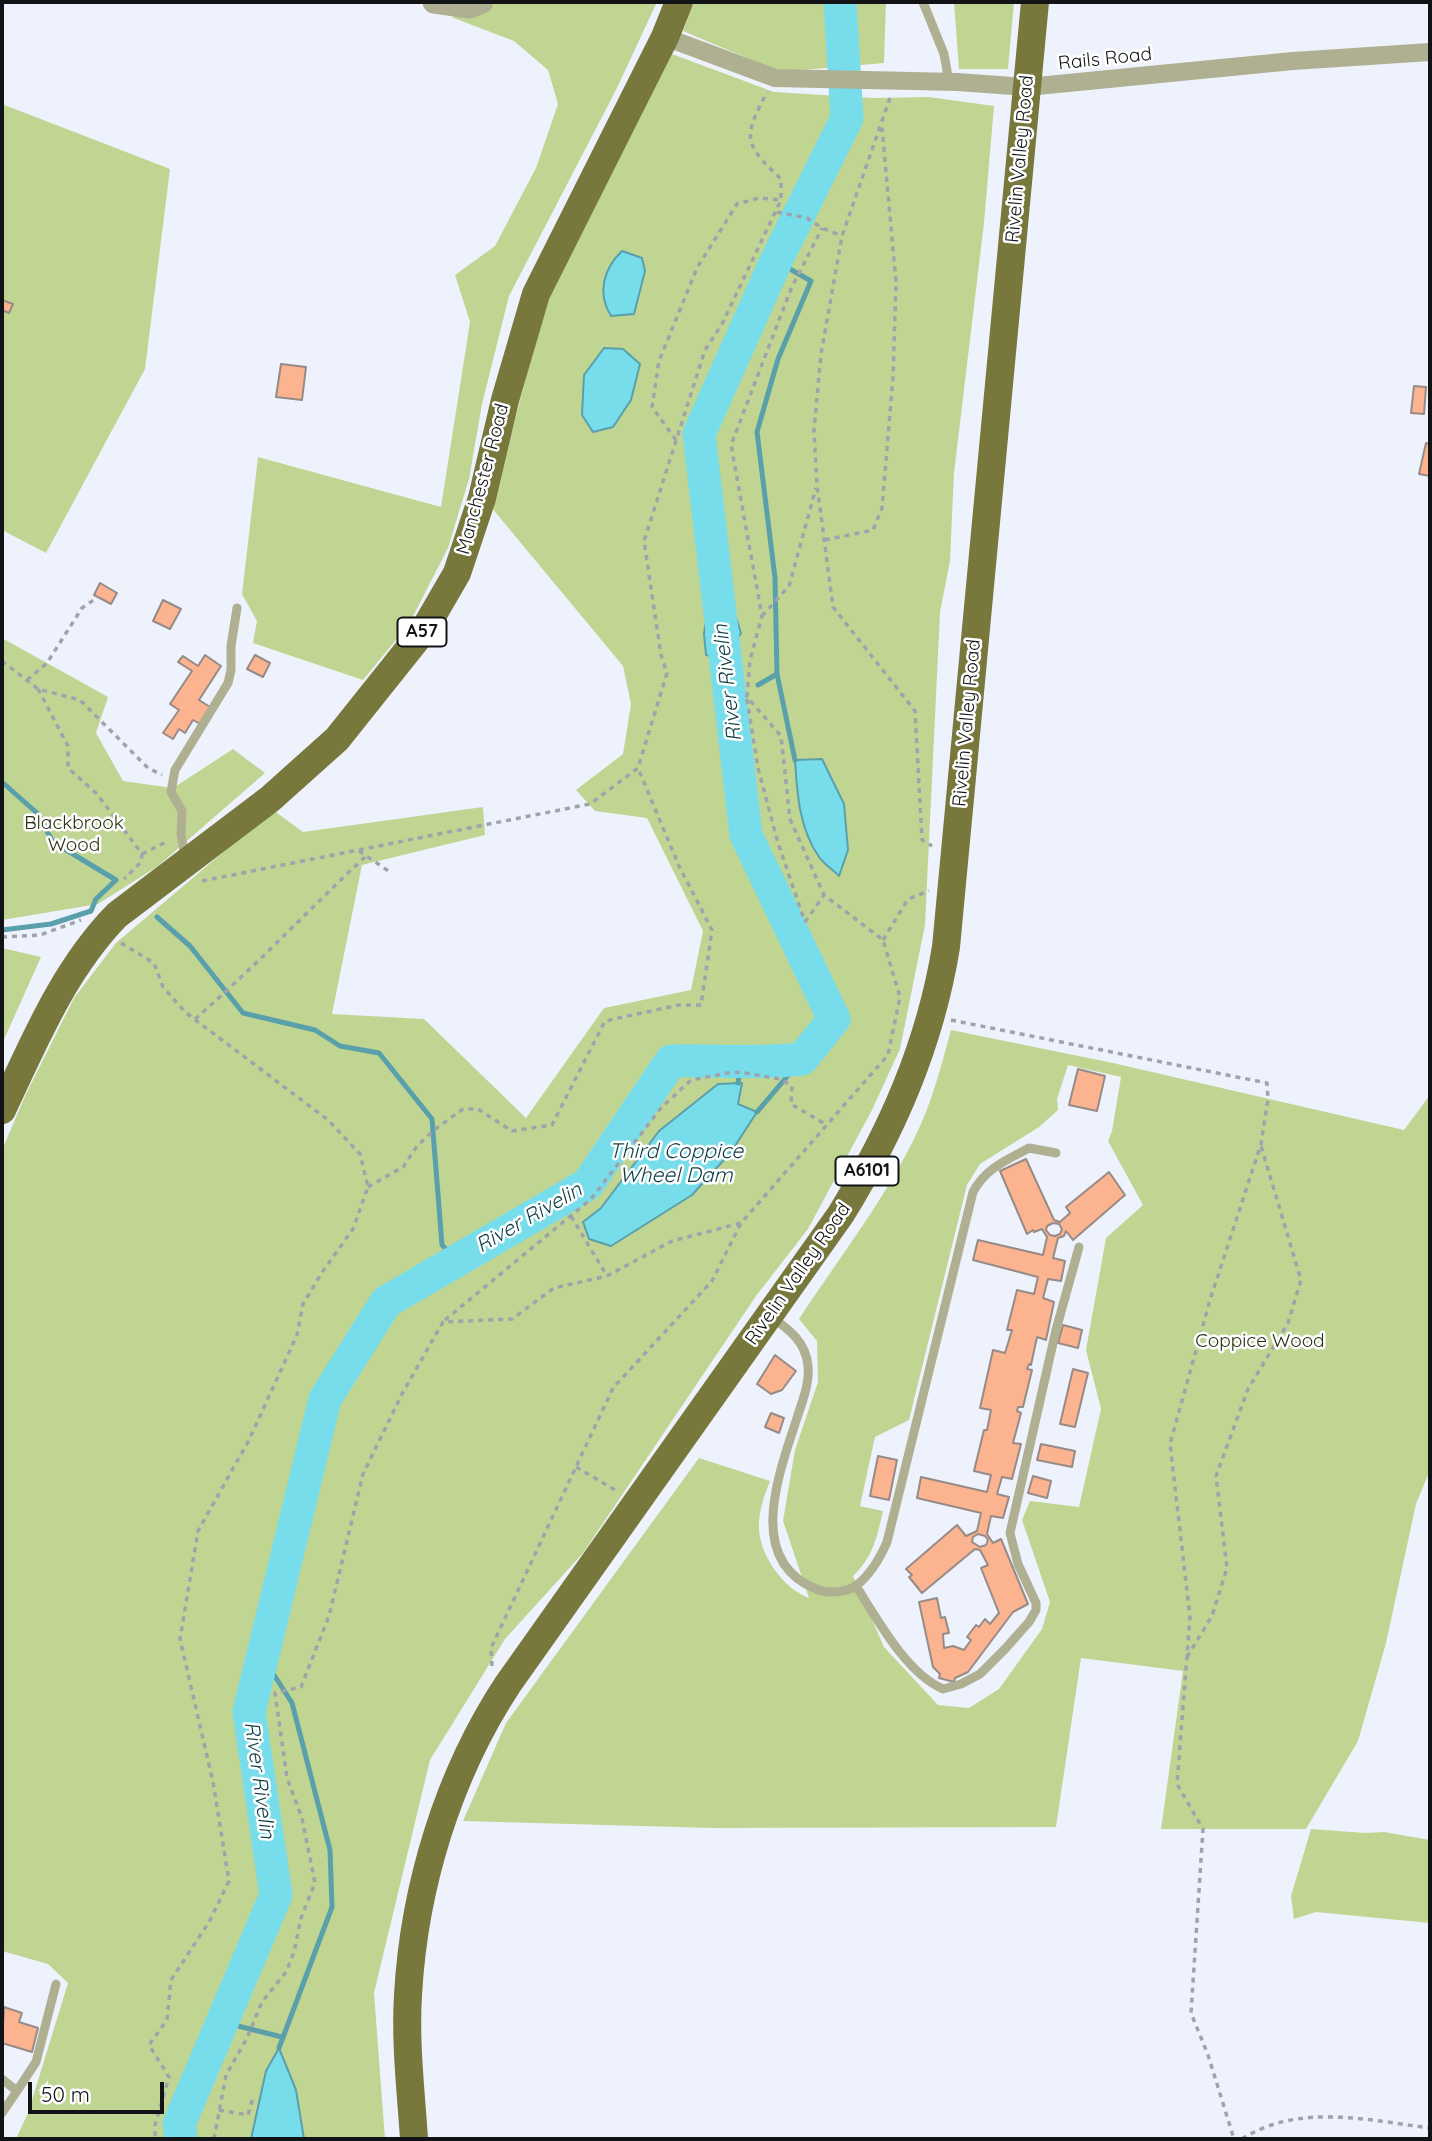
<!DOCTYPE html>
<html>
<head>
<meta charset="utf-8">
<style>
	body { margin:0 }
	#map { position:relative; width:1432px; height:2141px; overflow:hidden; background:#eef2fd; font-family:Quicksand,sans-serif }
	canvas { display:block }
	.frame { position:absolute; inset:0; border:4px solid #111316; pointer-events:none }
	.scale { position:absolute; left:28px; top:2082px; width:136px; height:32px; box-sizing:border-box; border:4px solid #111316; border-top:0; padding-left:9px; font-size:21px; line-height:24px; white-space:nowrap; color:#111316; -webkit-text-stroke:5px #fff; paint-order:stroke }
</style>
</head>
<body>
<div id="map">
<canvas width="1432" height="2141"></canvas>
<div class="frame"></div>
<div class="scale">50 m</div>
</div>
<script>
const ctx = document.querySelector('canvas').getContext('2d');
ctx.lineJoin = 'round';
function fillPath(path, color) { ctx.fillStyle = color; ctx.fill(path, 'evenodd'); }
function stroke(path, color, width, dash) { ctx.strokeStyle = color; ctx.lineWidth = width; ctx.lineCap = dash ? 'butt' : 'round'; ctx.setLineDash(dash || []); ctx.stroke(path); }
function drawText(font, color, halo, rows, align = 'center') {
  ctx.font = font + ' Quicksand,sans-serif'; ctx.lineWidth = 5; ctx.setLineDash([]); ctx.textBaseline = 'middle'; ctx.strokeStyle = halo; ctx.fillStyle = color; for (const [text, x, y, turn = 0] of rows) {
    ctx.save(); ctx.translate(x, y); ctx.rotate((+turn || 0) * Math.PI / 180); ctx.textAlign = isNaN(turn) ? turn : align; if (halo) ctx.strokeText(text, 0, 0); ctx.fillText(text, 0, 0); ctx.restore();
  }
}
fillPath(new Path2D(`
	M495 2H657L616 90 509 296 482 404 469 479 448 548 409 624 363 680 253 643 257 621 242 594 258 457 441 507 470 322 455 275 495 246 536 168 558 104 548 70 514 41 451 17 486 9Z
	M694 2H886L884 63 780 72 683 31Z
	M954 2H1014L1008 69H959Z
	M672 54 774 92 872 98 929 97 994 106 984 223 954 473 950 561 940 612 925 925 900 1049 872 1110 808 1229 756 1296 583 1553 505 1639 430 1760 374 1993 385 2139H16L28 2113 68 1983 48 1964 2 1951V1150L26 1094 74 998 116 943 273 810 303 832 483 807 485 835 362 865 332 1014 424 1019 526 1118 604 1008 691 990 703 931 647 818 595 811 576 790 623 754 631 704 623 666 491 507 546 305Z
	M2 104 170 169 145 369 46 553 2 530Z
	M2 638 108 697 96 733 123 781 173 788 233 749 265 773 158 866 98 904 2 920Z
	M2 948 41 957 2 1044Z
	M951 1030 1113 1063 1404 1130 1430 1095V1470L1416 1504 1386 1643 1358 1741 1306 1829H1161L1183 1671 1081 1658 1056 1827 713 1828 463 1821 506 1723 699 1458 770 1481C764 1496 758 1513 759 1530 761 1557 784 1589 809 1598L783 1521 795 1450 818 1382 817 1341 799 1319C838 1260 884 1200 915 1137 932 1103 941 1066 951 1030ZM1068 1065 1121 1077 1112 1131 1108 1141 1143 1205 1106 1238 1086 1350 1101 1409 1079 1507 1030 1501 1022 1520 1050 1602 1042 1629 999 1689 969 1708 938 1705 884 1647 853 1576C873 1557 877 1537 883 1511L860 1506 875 1437 909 1420 967 1185 980 1164 1039 1127 1058 1110 1057 1099Z
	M1311 1829 1365 1833 1384 1832 1430 1840V1923L1316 1912 1294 1919 1291 1896Z`), '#c1d593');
const water = new Path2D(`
	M622 251 642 258 645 271 634 314 611 316C597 294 603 269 622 251Z
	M604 348 623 349 640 364 631 400 613 427 593 432 582 415 584 375Z
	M733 608 741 633 725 659 706 655 704 634 707 614Z
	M822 759 844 804 848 850 839 876C833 870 824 864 819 857 799 828 797 793 795 760Z
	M742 1083 738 1104 757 1112 731 1152 692 1195 611 1246 589 1239 583 1222 601 1208 659 1131 718 1084Z
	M279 2048 296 2090 304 2139H251L266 2071Z`);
fillPath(water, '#78ddeb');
stroke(water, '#59a0ab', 2);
stroke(new Path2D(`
	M777 674 795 760
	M758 685 777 674 775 578 757 432 778 359 811 281 776 261
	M2 782 37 813 53 842 116 880 96 899 91 911 51 924 2 930
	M157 917 190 946 243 1013 315 1030 340 1046 379 1053 432 1119 442 1245 457 1259
	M738 1083 742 1060
	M757 1112 802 1059
	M262 1656 292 1703 330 1850 332 1907 279 2048
	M222 2022 282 2037`), '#59a0ab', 5);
stroke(new Path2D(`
	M181 2139 179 2124 276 1895 249 1712 325 1399 386 1302 588 1184 671 1061C715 1060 759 1064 802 1059L834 1019 746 835 699 434 776 261 847 118 840 2`), '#78ddeb', 33);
const building = new Path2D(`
	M2 300 13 304 9 313 2 310Z
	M281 364 306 367 302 400 276 397Z
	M1414 386 1426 387 1424 414 1411 413Z
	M1426 443 1430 444V476L1419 474Z
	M100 583 117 593 111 604 94 595Z
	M163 600 181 609 170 629 153 621Z
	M205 655 221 666 199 700 210 707 200 724 193 720 185 733 179 729 173 739 163 733 179 710 170 704 192 671 178 662 183 656 198 666Z
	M255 655 270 663 263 677 247 669Z
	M1078 1069 1105 1076 1097 1111 1069 1105Z
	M1026 1159 1054 1220 1060 1222 1070 1213 1066 1207 1109 1172 1125 1195 1073 1240 1066 1231 1064 1236 1058 1238 1053 1258 1065 1261 1061 1281 1048 1279 1043 1298 1054 1302 1046 1340 1037 1337 1031 1365 1029 1364 1027 1369 1032 1370 1023 1407H1018L1017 1411 1021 1413 1013 1443 1021 1444 1012 1479 1002 1477 997 1494 1009 1497 1003 1518 991 1516 987 1534 993 1543 1001 1539 1028 1604 1013 1612 968 1672 955 1678 954 1682 939 1678 940 1674 933 1667 919 1602 937 1598 941 1618 945 1617 949 1633 943 1634 944 1648 953 1646 964 1650 971 1640 967 1637 976 1625 979 1627 985 1619 990 1624 999 1613 981 1568 988 1565 980 1550 975 1549 922 1593 909 1577 912 1575 906 1569 957 1525 966 1536 977 1531 981 1513 917 1498 921 1477 987 1492 991 1475 974 1471 984 1430H987L991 1410 980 1408 993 1350 1005 1353 1012 1330H1007L1017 1290 1034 1294 1038 1277 973 1260 978 1240 1043 1255 1047 1237 1042 1229 1034 1232 1033 1230 1027 1234 1000 1171ZM1053 1223 1059 1224 1062 1229 1060 1234 1055 1236 1050 1235 1046 1230 1047 1226ZM978 1534 985 1536 988 1540 986 1545 980 1547 972 1542 973 1537Z
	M1063 1325 1082 1330 1078 1348 1058 1343Z
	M775 1355 796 1371 782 1390 771 1394 757 1384Z
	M1073 1369 1088 1373 1075 1427 1060 1424Z
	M771 1413 784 1418 779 1433 765 1427Z
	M1041 1444 1075 1451 1072 1467 1037 1460Z
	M878 1456 897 1460 889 1500 870 1496Z
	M1033 1476 1051 1481 1047 1498 1028 1493Z
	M4 2007 22 2013 19 2022 38 2028 32 2052 2 2043Z`);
fillPath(building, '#fbb390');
stroke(building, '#968b86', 2);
stroke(new Path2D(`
	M890 98 842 236 821 354 814 430 817 485 833 607 915 711 922 840 932 846
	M777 212 807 218 822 228 842 236
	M676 440 652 407 659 361 697 268 737 204 759 198 781 200
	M825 540 873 530 882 508 893 378 896 282 882 128
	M762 616 789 586 816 488
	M2 661 38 689 80 700 148 768 162 775
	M27 680 47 663 82 608 98 597
	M38 689 68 746V768L97 794 142 854 141 862 124 879
	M747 699 758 768 778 843 805 922
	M359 851 390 872
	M142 854 168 841
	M202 881 590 804 638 768 667 673 661 655 644 541 705 350 722 324 781 200V179C743 143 743 138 767 92
	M805 922 824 895
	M2 937 40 935 81 920
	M883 940 908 899 929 891
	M121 943 154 963 163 987 185 1012 328 1120 360 1154 368 1187 353 1229 323 1271 303 1304 297 1335 249 1440 198 1531 180 1639 213 1782 229 1881 209 1922 171 1980 167 2020 149 2045 169 2077 155 2125V2139
	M195 1019C254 968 308 910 365 857
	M951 1020 1267 1083 1268 1099 1261 1144 1210 1300 1170 1444 1190 1617 1177 1784 1203 1829 1191 2013 1208 2055 1234 2139
	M368 1187 403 1167 417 1146 434 1130 463 1109H478L512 1131 552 1125 605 1021 679 1005H701L712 930 679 866 638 768
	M571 1216 607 1276
	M445 1320 591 1199 661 1108 691 1080 733 1072 745 1073 780 1079 792 1086 791 1104 827 1125
	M576 1467 617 1491
	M1187 1657 1212 1616 1227 1568 1216 1476 1248 1389 1288 1323 1301 1280 1261 1146
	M492 1666 491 1648 613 1388 712 1281 741 1223
	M219 2110 248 2115 253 2097
	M214 2139 226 2075 246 2040 262 2002 286 1972 294 1952 301 1918 315 1883 302 1818 287 1778 275 1693 301 1687 329 1616 363 1474 402 1394 443 1322 512 1319 554 1288 607 1276 672 1241 741 1223 888 1055 900 997 883 940 824 895 790 819 781 736 747 697 750 660 762 616 731 445 791 289 822 228
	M1242 2139C1298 2103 1368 2120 1430 2128`), '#a0a3ab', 3.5, [5, 5]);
stroke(new Path2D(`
	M923 2 944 54 949 82
	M185 857 181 834 182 811 171 792 175 770 228 683 231 670V646L237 608
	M771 1317C789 1329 806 1342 808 1366 810 1383 802 1402 797 1418 780 1471 744 1560 816 1589 828 1594 846 1593 857 1585 871 1574 880 1558 887 1542L973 1192C985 1169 1006 1160 1029 1148L1056 1153
	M856 1586C878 1620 906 1673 943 1689L961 1684 980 1674 1005 1649 1029 1622 1036 1610V1603L1018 1564 1010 1533 1056 1330 1079 1247
	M2 2079 17 2091 2 2113
	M17 2091 36 2062 56 1984`), '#afb091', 9);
stroke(new Path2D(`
	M665 37 775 78 957 82 1027 87 1293 61 1430 52`), '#afb091', 18);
stroke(new Path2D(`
	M434 2 470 7 482 2`), '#afb091', 23);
stroke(new Path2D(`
	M2 1110C34 1042 64 969 117 915L270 799 337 739 424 630 457 573 482 498 505 400 536 294 665 37 679 2
	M414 2139C411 2092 405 2043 408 1995 414 1887 448 1775 508 1684L841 1214C892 1131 930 1045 946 947L1035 2`), '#78783c', 28);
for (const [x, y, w] of [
	[422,632,49],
	[867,1171,63]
]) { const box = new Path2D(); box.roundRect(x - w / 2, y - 14.5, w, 29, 5); ctx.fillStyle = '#fff'; ctx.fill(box); stroke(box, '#111316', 2); }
drawText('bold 18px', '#111316', null, [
	["A57",422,632],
	["A6101",867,1171]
]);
drawText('19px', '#111316', '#fff', [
	["Rails Road",1105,59,-6],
	["Rivelin Valley Road",1020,159,-85],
	["Manchester Road",483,479,-75],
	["Rivelin Valley Road",967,723,-85],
	["Rivelin Valley Road",798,1274,-55]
]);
drawText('19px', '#283012', '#fff', [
	["Blackbrook",74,823],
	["Wood",74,845],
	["Coppice Wood",1260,1341]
]);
drawText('italic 21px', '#0d3e44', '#fff', [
	["River Rivelin",728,683,-97],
	["Third Coppice",676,1152],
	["Wheel Dam",676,1176],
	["River Rivelin",529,1218,-30],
	["River Rivelin",259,1780,82]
]);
</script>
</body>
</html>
